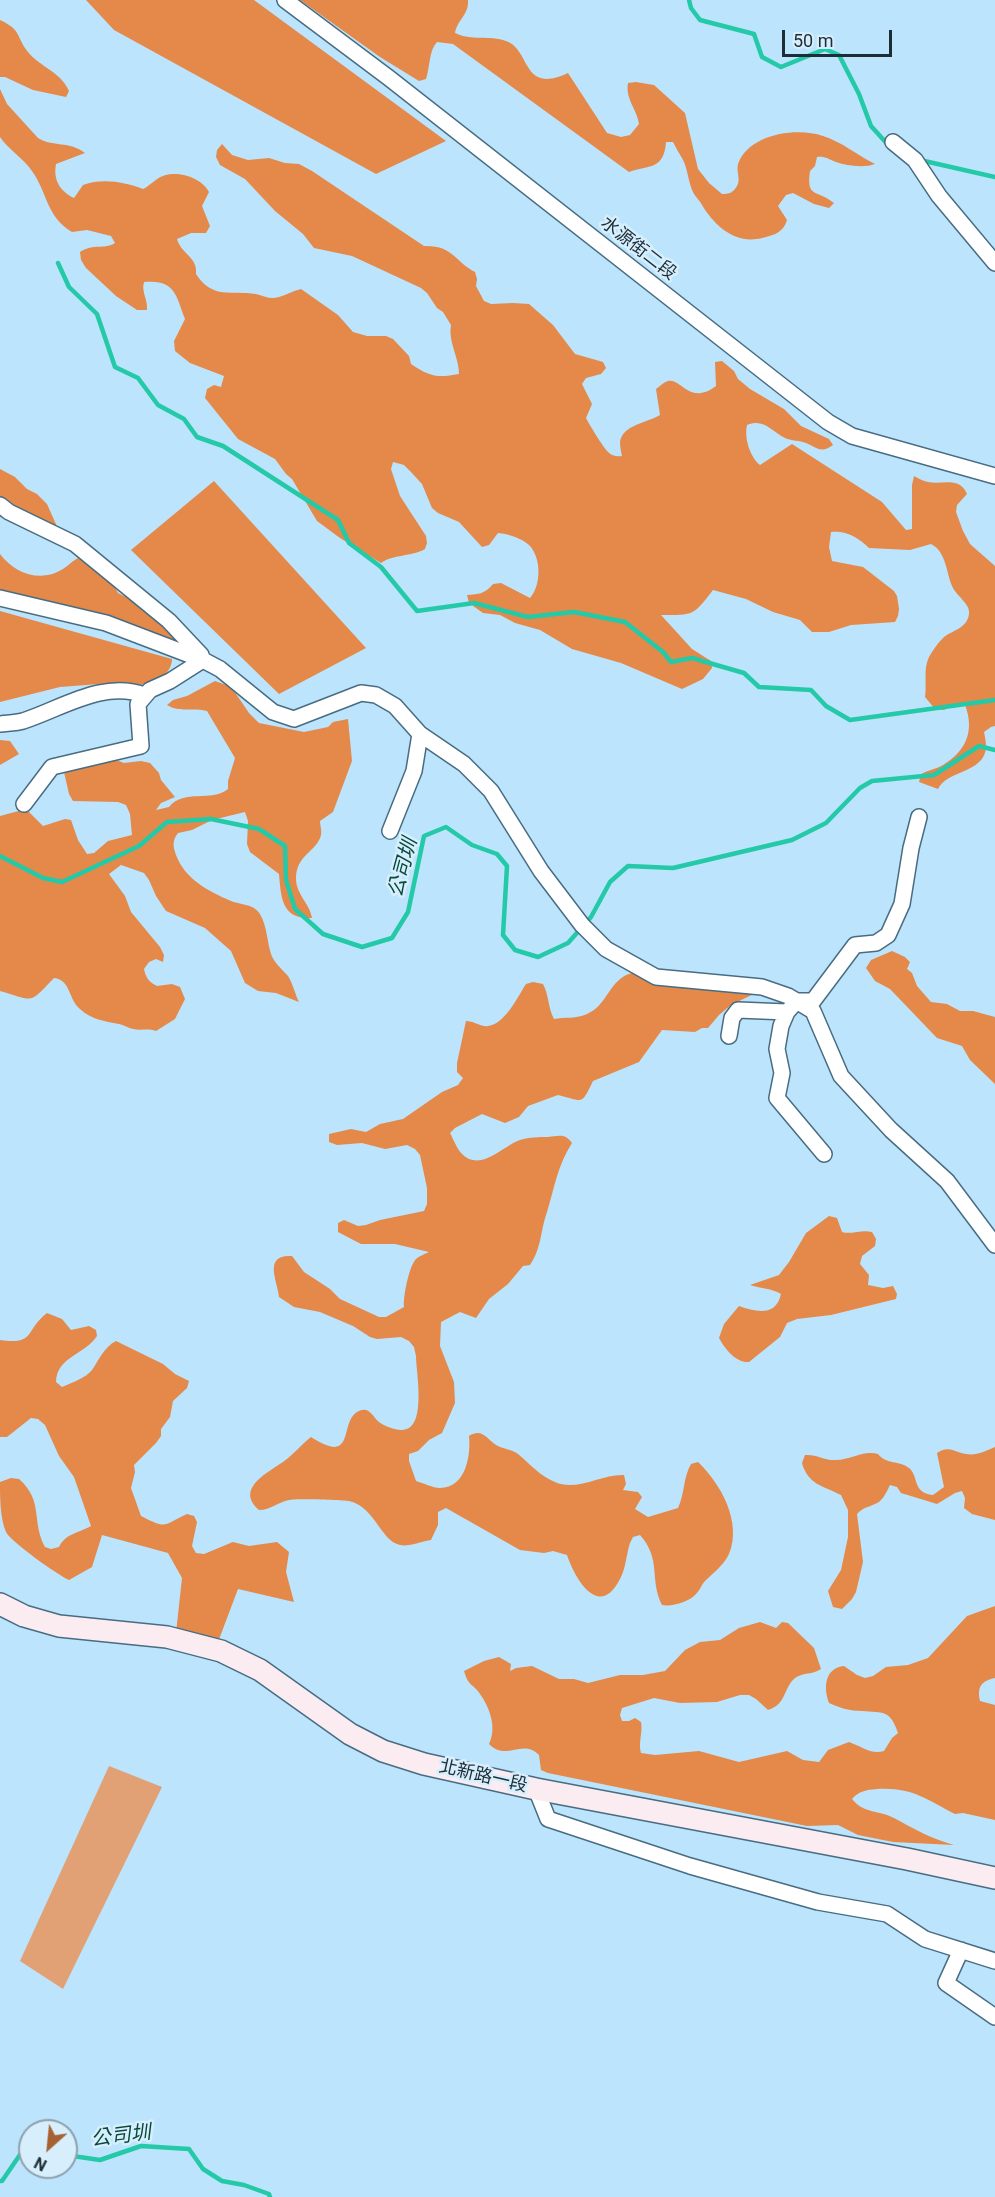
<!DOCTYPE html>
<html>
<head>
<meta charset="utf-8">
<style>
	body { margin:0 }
	#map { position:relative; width:995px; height:2197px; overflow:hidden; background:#bce4fc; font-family:Roboto,sans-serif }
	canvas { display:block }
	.north { position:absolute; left:18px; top:2119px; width:60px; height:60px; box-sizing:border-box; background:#d7effd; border:2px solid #8da1ad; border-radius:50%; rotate:207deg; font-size:16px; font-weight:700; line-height:24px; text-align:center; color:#1d2c35 }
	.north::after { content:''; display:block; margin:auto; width:21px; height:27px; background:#a66232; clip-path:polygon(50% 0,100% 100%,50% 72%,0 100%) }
	.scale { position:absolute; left:782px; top:30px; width:110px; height:27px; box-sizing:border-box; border:3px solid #1d2c35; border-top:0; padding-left:8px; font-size:18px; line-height:21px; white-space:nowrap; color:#1d2c35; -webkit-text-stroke:4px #d7effd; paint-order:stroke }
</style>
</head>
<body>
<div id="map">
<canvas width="995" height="2197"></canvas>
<div class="north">N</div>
<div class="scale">50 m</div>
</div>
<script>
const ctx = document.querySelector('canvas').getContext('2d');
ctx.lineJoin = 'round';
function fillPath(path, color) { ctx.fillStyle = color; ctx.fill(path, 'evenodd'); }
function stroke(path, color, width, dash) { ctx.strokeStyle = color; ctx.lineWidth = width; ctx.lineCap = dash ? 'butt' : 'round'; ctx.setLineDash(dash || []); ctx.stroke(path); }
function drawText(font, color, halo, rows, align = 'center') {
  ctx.font = font + ' Roboto,"Noto Sans TC",sans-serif'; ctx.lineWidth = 5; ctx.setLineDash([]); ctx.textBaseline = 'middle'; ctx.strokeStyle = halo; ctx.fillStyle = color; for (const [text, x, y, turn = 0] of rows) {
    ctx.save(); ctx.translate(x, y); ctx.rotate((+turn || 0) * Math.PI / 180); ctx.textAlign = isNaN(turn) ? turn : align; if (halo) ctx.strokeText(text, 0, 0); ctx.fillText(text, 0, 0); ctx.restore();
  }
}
fillPath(new Path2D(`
	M109 1766 162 1787 63 1989 20 1961Z`), '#e2a075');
fillPath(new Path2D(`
	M86 0H254L446 141 376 174 114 30Z
	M300 0H468C469 15 457 20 455 33 471 41 490 35 506 41 531 49 521 95 568 73L607 133 621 137 630 135 639 124C637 109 625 99 628 83L636 82 654 85 685 113 698 169 709 183 722 194C729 194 733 193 737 186 741 179 736 172 738 164 749 134 796 127 823 136 842 142 857 155 875 164 864 168 847 166 836 162 828 159 825 156 817 157L815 166 810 171C806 199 817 189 834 203L829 208 814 204 793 193 786 195 778 206 787 220C783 233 774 235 762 238 735 245 714 225 702 205 700 201 696 197 694 194 688 183 688 168 682 158 679 153 676 148 673 142H666C664 170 649 165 629 172L453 44 437 42C429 50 430 67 426 79L419 81 380 57Z
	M0 20C22 30 16 37 28 52 40 67 61 72 69 91L66 97 33 90 5 77H0Z
	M0 89 7 104 38 138C52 147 70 141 85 153L56 164C53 180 60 191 74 198L83 185C103 178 124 182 143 189 150 186 156 178 163 176 178 170 202 178 209 192L202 206 210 226 206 233H191L177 239C181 254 198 257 196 274 213 300 231 290 256 294 264 296 270 300 279 297 286 295 293 291 301 289L338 315 353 332 367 336H386L393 339 409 356 411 364C430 377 438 378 459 374 459 357 448 342 451 325L443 312 437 308 427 293 421 288 352 256 314 248 303 234 275 211 245 179 220 165 216 157 217 150 222 144 232 155 248 160 269 158 285 163 299 164 312 171 424 246C453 245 454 261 475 272L477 279 476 286 484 301 491 304 513 303 529 304 553 325 575 354 603 362 606 368 601 374 586 378 582 384 592 404 586 418C589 424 603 447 608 452 612 456 617 457 622 456 621 452 620 446 620 442 622 425 649 422 660 415L656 389C660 386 664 382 668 381 682 378 689 406 716 386L715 362 722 361 734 371 738 379 750 389 784 409 801 426 829 439 833 445C820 455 816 446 803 442 797 440 791 441 785 438 771 431 764 418 747 425 744 438 750 457 760 465L792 444 882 502 906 530 912 529V485L914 476C918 478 923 481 928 482 943 485 959 476 967 494L957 505 956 512 963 531 970 544 995 566V726L991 727 984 732C985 737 986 742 986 747 985 773 947 770 938 789L919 782 921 774C928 770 937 769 943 765 966 751 975 731 965 705L958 703 944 710 935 709 925 697C927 684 923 669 929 657 933 650 938 643 943 638 952 630 967 629 969 614 971 605 957 596 953 588 946 574 947 552 931 544L910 550 869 548C859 538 846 530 831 532L829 547 832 561 863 567 894 591 897 596 899 609 898 616 895 622 851 625 829 632H812L800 620 773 612 746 599 713 590C693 616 694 615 661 615L692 649 711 661 712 668 703 679 682 689 621 663 572 649 540 630 515 623 500 615 483 613 469 603 467 595C479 594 485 594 493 584L501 583 530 598C541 586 542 558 529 545 521 538 509 534 498 533L489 545 482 547 459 522 438 513 432 508 422 484 410 471 404 465 393 462 391 469 400 496 426 536 427 543 425 549C411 557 393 554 381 563L340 538 317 521 292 479 286 474 275 459 238 439 205 398 207 389 214 385 221 387 224 376 190 363 175 351 174 341 185 319C176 295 175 279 144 282 141 292 148 299 147 310H137L116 296 86 268 81 260 80 252C94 243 104 250 115 243L111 236 87 230 72 232C46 216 48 194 32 171 23 158 9 150 0 137Z
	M0 469 15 477 27 489 37 494 47 504 59 531 0 512Z
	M214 481 366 648 279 694 131 550Z
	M0 554C15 574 41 583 63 569 71 564 74 558 83 557L111 581 118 593 132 600 176 634 175 647 0 600Z
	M0 611 172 659C172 670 161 681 150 684 142 686 132 683 125 682L60 687 0 702Z
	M215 681 229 686 234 691 249 713 259 723 304 732 328 727 333 722 348 719 352 761 333 812 320 821C320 825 322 831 321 835 317 852 296 854 296 879 296 894 310 904 312 918 281 920 281 896 279 874L250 852 247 844 248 821 245 812 212 820 192 830 178 833C172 841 173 846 176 855 185 879 208 891 231 901 241 905 254 904 260 914 267 926 267 941 271 954 274 963 282 969 288 976 293 984 295 994 299 1002L276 993 258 991 245 983 231 951 205 928 166 911 156 896 149 880 144 873 121 865 109 874 125 896 131 912 160 947 164 955 163 962 156 959 149 962 144 969C146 978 149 982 157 986L172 984 180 987 185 999 175 1019 156 1031C148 1028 141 1031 133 1029 128 1028 124 1025 119 1024 104 1021 92 1020 80 1009 68 999 71 980 54 978 28 1005 35 1001 0 991V816L26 809 43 826 65 819 71 820 78 840 87 854 94 853 108 841 132 835 130 814 126 805 118 802 73 801 69 794 64 772 109 757 124 763 141 761 150 763 159 773 161 780 175 797 161 803 156 810 169 807C185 788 211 803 228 789V781L235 758 207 711C193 707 180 713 167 705L173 700 187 696Z
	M0 740 10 741 19 754 0 765Z
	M892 951 905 957 910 962 907 969 912 973 917 986 931 1002 947 1004 960 1011H973L995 1017V1084L970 1060 962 1046 937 1038 890 989 875 981 866 968 871 960Z
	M632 973 760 991 731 1005 719 1015 708 1028H702L695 1032 662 1030 639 1062 593 1081C581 1105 585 1102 558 1095L528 1106 519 1117 505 1123 482 1114 455 1128 450 1133C455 1142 458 1154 469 1159 487 1166 505 1145 520 1140 530 1137 538 1137 548 1137 559 1136 565 1133 572 1143 557 1167 555 1186 547 1212 540 1232 542 1247 530 1265L523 1266 508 1284 489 1299 476 1318 460 1312 441 1322 440 1346 454 1382 455 1403 442 1433 429 1440 418 1451 409 1454V1461L416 1481C423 1483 433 1488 440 1488 466 1488 471 1455 469 1436 482 1428 486 1438 496 1445 503 1449 511 1449 518 1454 530 1464 540 1476 555 1482 577 1492 601 1474 624 1475L626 1484 623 1490 638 1492 642 1497 635 1509 648 1517 678 1508C685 1493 683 1478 691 1464L698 1462C721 1484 742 1522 729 1554 724 1565 712 1574 704 1582 701 1586 700 1590 696 1594 689 1602 672 1607 662 1605 649 1579 662 1560 640 1535L633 1537 630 1543C626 1555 626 1568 620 1579 599 1620 575 1579 567 1555L553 1551 544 1553 520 1550 446 1508 438 1512V1525L431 1540C424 1541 416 1544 409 1545 381 1550 379 1508 349 1501 343 1500 295 1498 289 1500 278 1502 271 1510 259 1510 235 1489 267 1473 283 1462 293 1455 301 1445 311 1437 356 1466 339 1423 357 1412 369 1405 372 1416 379 1422 384 1426 395 1430 401 1430 428 1431 416 1372 416 1356L414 1347 409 1341 401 1337 377 1339 370 1337 353 1326 320 1312 294 1307 279 1297C278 1282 262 1254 292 1256L304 1272 330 1289 340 1299 379 1317H386L404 1307C403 1297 409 1266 416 1259 419 1256 425 1254 429 1252L395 1244H361L338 1232V1223L344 1220 358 1226 366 1225 380 1220 424 1211 427 1204V1188L420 1155 415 1149 407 1145 385 1149 362 1143 337 1145 329 1142V1134L351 1129 366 1132 380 1124 403 1119 442 1092 458 1085 463 1078 457 1072V1063L466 1021C473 1021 478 1025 484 1026 503 1029 518 996 526 984L533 982 543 984C549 995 548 1008 554 1019 564 1017 577 1019 587 1014 608 1005 609 979 632 973Z
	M829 1216 837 1218 842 1232C852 1235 861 1229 872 1232L876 1239 875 1246 862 1256 860 1264 869 1275 868 1285 883 1288 893 1286 897 1294 896 1299 831 1315 797 1319 787 1323 780 1337 749 1362C736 1363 725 1349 719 1338L724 1324 739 1306C756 1312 776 1317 781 1294 771 1288 762 1289 750 1285L779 1275 789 1262 806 1233Z
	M47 1313 62 1319 71 1330 89 1326 96 1330 97 1336C85 1355 57 1356 56 1382L62 1387C71 1383 86 1378 92 1370 99 1360 104 1347 116 1341L163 1364 175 1374 189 1381 187 1388 173 1401 170 1417 161 1429V1436L156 1443 134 1465 135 1472 131 1488 141 1516C168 1530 163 1525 187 1514L194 1516 197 1522 192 1546 196 1553 204 1554 233 1542 249 1546 277 1542 289 1552 286 1572 294 1602 238 1589 215 1650 175 1642 182 1578 168 1553 102 1535 92 1567 69 1580C58 1575 11 1542 6 1532 0 1518 0 1497 0 1482L11 1478 19 1479C44 1501 31 1521 45 1547L51 1549 59 1547C66 1533 79 1533 91 1526L74 1477 59 1456 45 1425 38 1419 31 1418 7 1437H0V1340C36 1345 24 1331 47 1313Z
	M995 1447V1520L972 1514 964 1508 965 1498 962 1491 955 1493 937 1504 901 1493 897 1487 890 1485C887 1491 884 1498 879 1502 871 1507 864 1506 857 1514L863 1562 856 1592 852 1599 842 1609 833 1607 828 1591 841 1570 848 1537V1510L841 1495C824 1486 808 1485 802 1463L805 1455C816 1454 823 1460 834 1460 850 1461 862 1450 878 1454 887 1465 899 1460 909 1468 919 1476 912 1493 933 1495L944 1487 937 1453C949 1445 954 1452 966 1454 976 1456 986 1451 995 1447Z
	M995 1606V1678C981 1681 977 1687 980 1701L995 1705V1820L963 1813 955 1814C926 1799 912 1787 877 1789 866 1790 859 1791 852 1799 864 1814 879 1810 894 1818 914 1829 932 1839 954 1845L893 1842 858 1835 838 1825 807 1826 548 1773 541 1770 539 1755C522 1738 507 1762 489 1744 497 1728 490 1708 480 1694 473 1683 469 1688 464 1671L484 1661 499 1657 511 1664 510 1671 516 1668 532 1666 559 1679H574L588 1683 620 1675H643L665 1671 685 1650 700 1642 720 1640 739 1628 760 1622 776 1628 782 1622 788 1623 814 1648 821 1669C813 1675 803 1672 795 1678 783 1688 787 1704 768 1710L756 1699 749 1695H740L717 1702 680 1703 654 1698 622 1708 620 1715 622 1721H629L635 1718 641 1722C643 1732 638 1743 641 1753L655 1755 699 1751 739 1762 787 1751 803 1760 819 1762 828 1750 849 1742C861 1746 871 1755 884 1751L892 1738 898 1733C890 1709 883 1713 862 1711 850 1711 840 1708 829 1703 823 1687 825 1668 844 1666L857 1675 865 1678 873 1676 886 1667 908 1665 928 1658 967 1616Z`), '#e48949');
stroke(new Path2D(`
	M689 0 691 8 700 20 754 34 762 57 781 67 825 49 839 55 859 94 871 126 890 147
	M920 160 995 177
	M58 263 69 287 97 314 115 367 138 378 158 405 184 419 197 437 223 446 338 520 349 543 381 567 417 611 474 603 528 617 574 612 625 622 663 652 671 662 692 658 744 673 759 687 811 690 826 706 850 720 995 700
	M0 856 43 878 62 882 139 846 167 822 211 819 259 829 285 846 286 880 295 909 323 934 362 947 392 938 408 912 424 836 446 827 472 845 497 854 507 866 503 935 515 950 538 957 568 943 591 917 610 882 628 866 673 868 792 840 826 823 860 788 872 781 934 775 979 746 995 750
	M66 2155 100 2160 141 2146 189 2149 203 2169 222 2181 244 2185 269 2194 270 2197
	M0 2181H2L26 2146H30`), '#24c9a7', 4.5);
const minor = new Path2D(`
	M285 0 389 78 828 422 852 436 995 476
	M893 142 915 160 939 196 995 263
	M0 505 9 512 75 544 169 621 201 655 203 660 220 669 273 712 294 719 361 693 376 695 395 706 420 734 464 764 491 791 541 871 582 925 606 949 656 977 762 987 788 996 813 1011 841 1076 891 1130 947 1181 995 1245
	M0 598 106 623 203 660 170 681 150 690 138 704 141 746 52 767 24 804
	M0 724C8 723 16 723 23 721 63 708 102 680 145 695
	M390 831 414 771 420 734
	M729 1036 732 1018 738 1010 787 1012
	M824 1154 777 1098 782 1073 777 1049 781 1026 787 1012 797 1001H813L855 945 876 943 888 935 902 904 911 848 919 817
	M536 1789 548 1819 690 1866 818 1902 887 1914 925 1939 995 1961
	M961 1950 946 1983 995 2017`);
const secondary = new Path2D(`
	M0 1604 24 1616 59 1626 167 1637 221 1651 260 1670 350 1734 383 1751 424 1764 536 1789 907 1859 995 1878`);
stroke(minor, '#486c81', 18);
stroke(secondary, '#486c81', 24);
stroke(minor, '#fff', 15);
stroke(secondary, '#fbecf2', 21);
drawText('18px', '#1d2c35', '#d7effd', [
	["水源街二段",638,249,38],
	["北新路一段",483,1777,13]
]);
drawText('italic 20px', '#074a3c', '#d7effd', [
	["公司圳",404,868,-75],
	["公司圳",121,2137,-7]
]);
</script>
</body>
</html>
